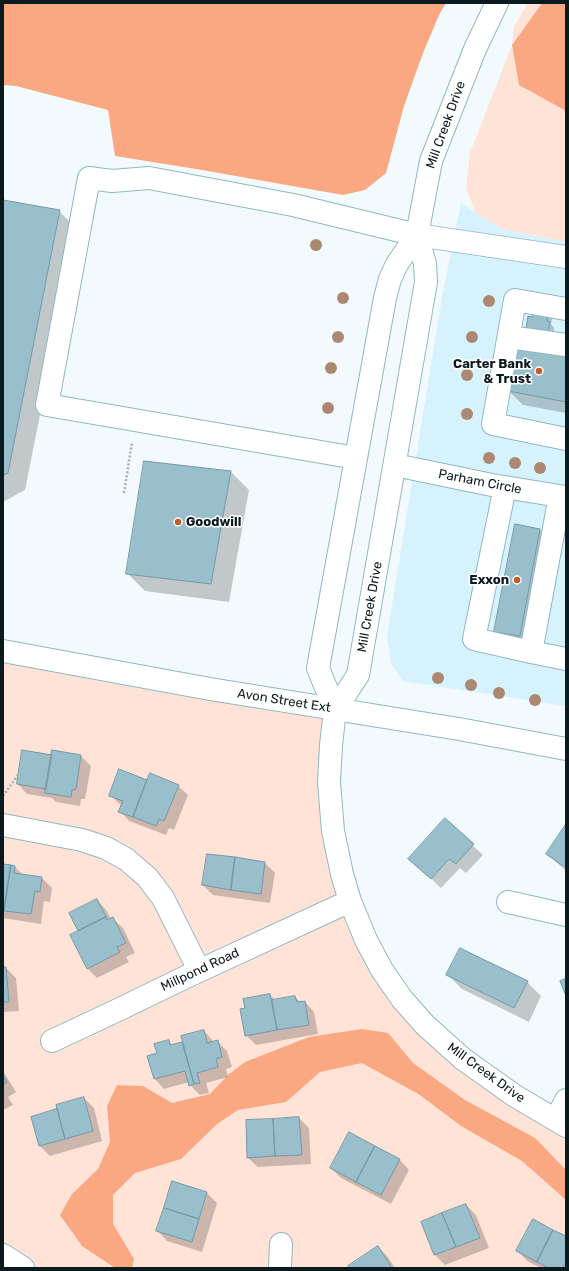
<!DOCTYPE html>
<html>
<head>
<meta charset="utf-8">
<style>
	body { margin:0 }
	#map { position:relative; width:569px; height:1271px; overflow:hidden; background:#f2fafd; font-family:Rubik,sans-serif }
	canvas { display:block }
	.frame { position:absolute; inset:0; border:4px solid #0b1a1f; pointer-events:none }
</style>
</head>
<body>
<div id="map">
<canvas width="569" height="1271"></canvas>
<div class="frame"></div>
</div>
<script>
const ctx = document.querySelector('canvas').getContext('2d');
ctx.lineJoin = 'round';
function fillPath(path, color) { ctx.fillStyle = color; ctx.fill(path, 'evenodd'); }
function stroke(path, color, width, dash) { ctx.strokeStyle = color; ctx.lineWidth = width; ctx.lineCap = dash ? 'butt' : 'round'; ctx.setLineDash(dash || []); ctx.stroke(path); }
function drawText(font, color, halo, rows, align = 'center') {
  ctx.font = font + ' Rubik,sans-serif'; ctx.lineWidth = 3; ctx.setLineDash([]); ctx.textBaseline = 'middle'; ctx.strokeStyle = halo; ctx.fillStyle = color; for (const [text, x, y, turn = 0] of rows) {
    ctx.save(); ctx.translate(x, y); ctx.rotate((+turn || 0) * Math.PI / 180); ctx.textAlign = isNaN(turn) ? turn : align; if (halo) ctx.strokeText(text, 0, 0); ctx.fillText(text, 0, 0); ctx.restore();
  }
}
fillPath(new Path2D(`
	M461 203 502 229 566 242V706L403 681 391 663 387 636 442 297Z`), '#d6f3fd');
fillPath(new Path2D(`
	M528 3H542L512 45 519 85 566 111V242L502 229 475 212 466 188 470 153 512 45 514 27Z
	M3 651 335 710 342 874 402 999 566 1126V1268H23L3 1255Z`), '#ffe3d7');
fillPath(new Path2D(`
	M3 3H446L439 15 423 53 404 106 386 173 365 190 343 195 196 169 115 156 108 110 16 86 3 85Z
	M542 3H566V111L519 85 512 45Z
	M362 1029 388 1033 413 1063 465 1100 535 1138 566 1170V1200L522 1161 461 1126 420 1095 362 1063 320 1072 286 1102 238 1110 217 1124 181 1159 135 1173 113 1195V1224L134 1259 132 1268H115L82 1246 60 1215 72 1194 98 1169 110 1142 107 1106 117 1085 143 1086 172 1103 210 1094 229 1074 245 1062 309 1037Z`), '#faa882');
fillPath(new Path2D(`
	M3 201 59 211 77 229 25 490 3 502Z
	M553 314 551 324 554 328 551 344 566 352V413L523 405 509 391 531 345 529 318Z
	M231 472 249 490 229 602 145 591 127 573Z
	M540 530 554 544 534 650 510 645 495 631Z
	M52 756H81L91 766 85 799H81L80 806 56 802 52 798 27 794 18 784Z
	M120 770 147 781 178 786 188 795 174 830 169 828 166 835 129 821 120 811 122 806 110 795Z
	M445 820 483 855 466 873 460 868 441 888 420 868Z
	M566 826V867L562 864V866L566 869V871L547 854Z
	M265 863 275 873 270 903 213 895 203 885Z
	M3 865 15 867 23 875 42 878 52 888 50 902 44 901 41 924 3 918Z
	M97 900 106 910 111 919H113L123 928 135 953 126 957 129 962 97 978 87 968 79 931Z
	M3 968H6L16 978 19 1011 3 1012Z
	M448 975 527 982 541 996 529 1022 462 989Z
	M270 995 275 1000 295 997 301 1003 305 1002 314 1012 318 1034 256 1045 246 1035Z
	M204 1031 214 1042 217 1041 227 1051 232 1067 226 1069 228 1077 206 1083 209 1093 200 1095 190 1085 189 1082 164 1089 155 1079 148 1056 158 1054 169 1042 173 1045 184 1042Z
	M3 1071 16 1092 8 1097 13 1105 5 1109 3 1107Z
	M84 1098 94 1108 102 1141 50 1156 40 1146 32 1117 58 1110Z
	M299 1118 309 1128 311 1164 258 1167 248 1158Z
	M350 1133 400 1160 409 1170 391 1204 341 1178 331 1168Z
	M173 1182 207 1193 217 1203 202 1252 167 1241 158 1231Z
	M466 1205 476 1215 489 1248 445 1265 435 1255Z
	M566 1237V1268H541L527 1261 518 1251Z
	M378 1247 388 1257 395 1268H351Z`), '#0003');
const building = new Path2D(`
	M3 200 60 210 8 473 3 475Z
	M534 305 549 308 547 321 550 322 547 339 525 335 528 316 532 317Z
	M518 341 566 351V402L508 391Z
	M144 461 231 471 211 584 126 574Z
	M515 524 540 529 520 636 494 632Z
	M22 750 52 755 46 789 17 784Z
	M52 750 81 755 76 789 72 790 71 797 45 793Z
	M119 769 147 780 133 817 118 812 123 801 109 796Z
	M150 773 179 785 164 821 159 819 156 826 133 817Z
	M445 818 474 844 456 864 449 859 431 879 408 859Z
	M566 824V868L546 854Z
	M207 854 235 857 231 890 202 885Z
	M235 857 265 862 261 894 231 890Z
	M3 864 11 865 4 911 3 910Z
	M11 865 15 866 14 873 42 877 40 892 35 891 31 914 4 911Z
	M97 899 106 917 78 931 69 913Z
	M106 917 107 920 113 917 126 943 117 947 120 952 87 969 70 935Z
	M460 948 528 981 514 1008 446 975Z
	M3 967H6L9 1002H3Z
	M566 979V996L560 981Z
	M270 994 277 1030 245 1036 240 1009 245 1008 243 999Z
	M295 996 297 1002 305 1001 309 1025 277 1030 272 1000Z
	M204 1030 207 1043 218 1040 222 1057 216 1059 218 1067 197 1073 200 1083 194 1084 181 1036Z
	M169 1040 170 1045 182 1042 194 1084 189 1086 185 1071 154 1079 147 1056 157 1053 154 1044Z
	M3 1076 7 1082 3 1084Z
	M84 1097 93 1131 65 1139 56 1105Z
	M57 1109 65 1139 39 1146 31 1117Z
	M299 1117 302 1155 275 1156 273 1119Z
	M273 1119 275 1156 247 1158 246 1120Z
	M349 1132 375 1146 356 1182 330 1168Z
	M375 1146 400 1159 381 1195 356 1182Z
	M172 1181 207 1192 199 1219 164 1208Z
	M466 1204 480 1238 456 1247 442 1213Z
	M164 1208 199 1219 192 1242 156 1231Z
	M442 1213 456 1247 434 1255 421 1222Z
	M533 1219 553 1230 537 1262 516 1251Z
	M553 1230 566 1236V1262L563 1268H549L537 1262Z
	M378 1246 392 1268H350L348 1266Z`);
fillPath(building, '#99bfcd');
stroke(building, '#7499a6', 1);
const minor = new Path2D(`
	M497 3 475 49 431 161 417 235 425 264 426 282 358 675 335 710 331 745 329 782 333 831 342 874 350 901 366 940 382 970 402 999 425 1025 463 1059 515 1096 566 1126
	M566 309 515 300 493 424 566 439
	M509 337 566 345
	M356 458 47 405 89 178 112 181 149 178 293 205 417 235 566 257
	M395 465 492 485 566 497
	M505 487 474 639 531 652
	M560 496 531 652 566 659
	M335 710 318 668 385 298 390 279 397 264 417 235
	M3 825 82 840 106 848 126 859 147 877 163 898 199 970
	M508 902 566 915
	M52 1041 122 1008 188 976 350 901
	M556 1120 566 1100
	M3 1255 23 1268
	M280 1268 281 1244`);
const major = new Path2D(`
	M3 651 210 689 459 729 566 749`);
stroke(minor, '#90b7c4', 24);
stroke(major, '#90b7c4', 24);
stroke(new Path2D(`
	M124 493 132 442
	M3 796 18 775`), '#a7b1b5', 2.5, [2, 2]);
stroke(minor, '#fff', 22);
stroke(major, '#fff', 22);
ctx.fillStyle = '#ac8872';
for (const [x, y] of [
	[316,245],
	[343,298],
	[489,301],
	[338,337],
	[472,337],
	[331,368],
	[467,375],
	[328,408],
	[467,414],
	[489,458],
	[515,463],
	[540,468],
	[438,678],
	[471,685],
	[499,693],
	[535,700]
]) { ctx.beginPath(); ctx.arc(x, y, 6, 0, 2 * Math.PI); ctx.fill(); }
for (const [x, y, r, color] of [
	[539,371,4,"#c35e2a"],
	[178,522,4,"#c35e2a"],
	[517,580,4,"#c35e2a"]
]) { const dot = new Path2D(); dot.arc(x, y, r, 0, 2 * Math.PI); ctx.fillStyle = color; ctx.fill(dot); stroke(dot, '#fff', 1.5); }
drawText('13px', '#0b1a1f', '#fff', [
	["Mill Creek Drive",446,125,-70],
	["Parham Circle",480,482,11],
	["Mill Creek Drive",370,607,-80],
	["Avon Street Ext",284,701,9],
	["Millpond Road",200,970,-25],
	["Mill Creek Drive",486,1073,36]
]);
drawText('bold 13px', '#0b1a1f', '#fff', [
	["Carter Bank",531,364],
	["& Trust",531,379],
	["Goodwill",186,522,"left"],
	["Exxon",509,580]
], 'right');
</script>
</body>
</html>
